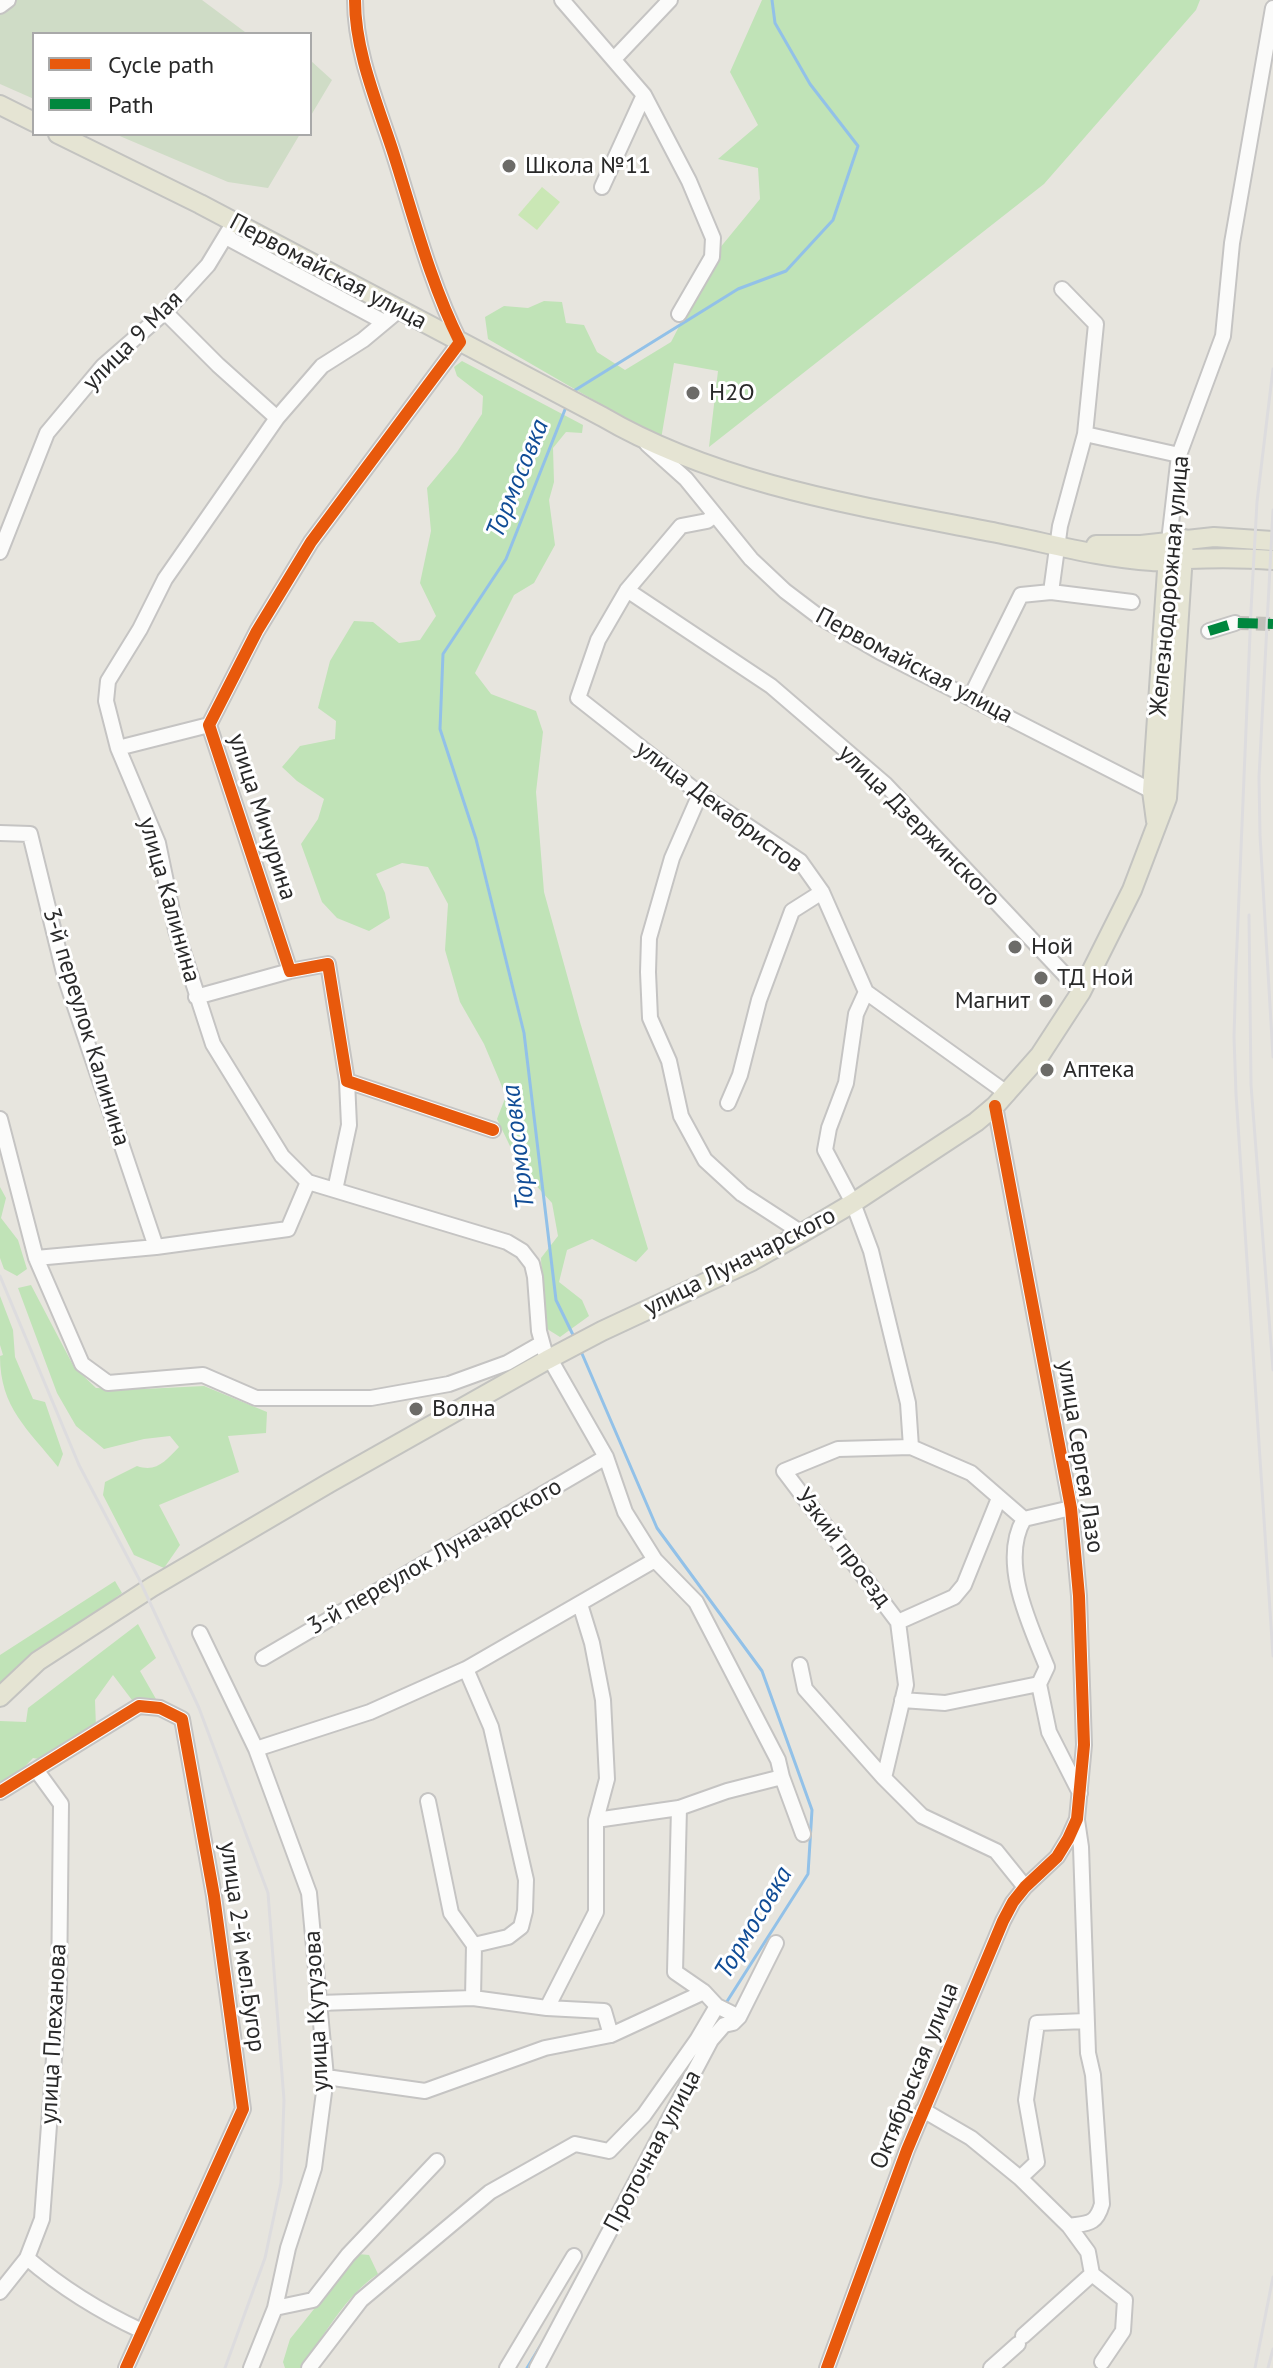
<!DOCTYPE html>
<html>
<head>
<meta charset="utf-8">
<style>
	body { margin:0 }
	#map { position:relative; width:1273px; height:2368px; overflow:hidden; background:#e7e5de; font-family:"PT Sans",sans-serif }
	canvas { display:block }
	.legend { position:absolute; left:32px; top:32px; width:280px; height:104px; box-sizing:border-box; background:#fff; border:2px solid #a9a9a9; margin:0; padding:10px 14px; list-style:none; font-size:24px; color:#292929 }
	.legend li { display:flex; align-items:center; gap:16px; height:40px }
	.legend b { width:40px; border:2px solid #a9a9a9 }
</style>
</head>
<body>
<div id="map">
<canvas width="1273" height="2368"></canvas>
<ul class="legend">
<li><b style="height:10px;background:#e8590c"></b>Cycle path</li>
<li><b style="height:10px;background:#00873e"></b>Path</li>
</ul>
</div>
<script>
const ctx = document.querySelector('canvas').getContext('2d');
ctx.lineJoin = 'round';
function fillPath(path, color) { ctx.fillStyle = color; ctx.fill(path, 'evenodd'); }
function stroke(path, color, width, dash) { ctx.strokeStyle = color; ctx.lineWidth = width; ctx.lineCap = dash ? 'butt' : 'round'; ctx.setLineDash(dash || []); ctx.stroke(path); }
function drawText(font, color, halo, rows, align = 'center') {
  ctx.font = font + ' "PT Sans",sans-serif'; ctx.lineWidth = 6; ctx.setLineDash([]); ctx.textBaseline = 'middle'; ctx.strokeStyle = halo; ctx.fillStyle = color; for (const [text, x, y, turn = 0] of rows) {
    ctx.save(); ctx.translate(x, y); ctx.rotate((+turn || 0) * Math.PI / 180); ctx.textAlign = isNaN(turn) ? turn : align; if (halo) ctx.strokeText(text, 0, 0); ctx.fillText(text, 0, 0); ctx.restore();
  }
}
fillPath(new Path2D(`
	M762 0H1200L1196 10 1044 184 709 447 718 371 674 363 661 439 488 339 485 317 504 306 528 308 544 301 562 302 566 323 584 325 597 352 625 370 671 342 719 249 760 199 758 168 718 159 758 125 730 72Z
	M462 361 583 425 582 433 566 432 553 448 554 482 549 500 555 545 534 583 514 595 475 673 491 694 536 711 543 732 536 792 544 892 580 1022 648 1249 636 1262 592 1239 567 1250 559 1282 582 1300 589 1316 560 1337 544 1327 541 1258 558 1236 552 1203 521 1169 497 1119 506 1096 484 1044 460 1002 445 950 448 904 428 867 402 863 376 874 385 893 390 918 369 931 337 918 322 902 301 844 318 819 324 799 297 781 282 767 300 746 335 739 336 721 318 708 330 661 354 621 373 622 399 643 420 640 436 616 420 583 431 531 427 488 457 452 482 414 483 396 457 376 454 367Z
	M0 1187 6 1198 1 1218 18 1240 27 1269 17 1276 4 1269 0 1258Z
	M31 1285 74 1367 96 1388 144 1389 204 1386 267 1412 266 1433 228 1436 239 1472 159 1505 180 1545 164 1568 134 1555 103 1495 105 1482 137 1466C157 1473 166 1460 179 1447L170 1436 144 1439 104 1449 76 1426 57 1393 18 1288Z
	M0 1296 13 1330 15 1357 33 1399 45 1402 63 1454 58 1467C28 1429 0 1408 0 1356L3 1355 0 1345Z
	M115 1581 122 1593 0 1683V1655Z
	M138 1624 156 1658 140 1671 156 1699 135 1704 113 1675 95 1700 96 1728 64 1763 33 1758 15 1777 0 1786V1721L26 1722 28 1708Z
	M358 2254 369 2255 378 2274C345 2296 324 2335 302 2368H285L283 2362 290 2339Z`), '#c0e3b7');
fillPath(new Path2D(`
	M15 0H202L245 32 267 34H34V99L0 84V11Z
	M310 60 332 80 310 117Z
	M115 134H300L268 188 228 182Z`), '#cfdcc6');
fillPath(new Path2D(`
	M542 187 560 202 537 230 518 215Z`), '#cae7b5');
stroke(new Path2D(`
	M572 392 738 289 786 271 833 220 858 146 810 84 775 23 772 0
	M566 407 506 559 443 654 440 729 476 839 524 1033 556 1300 575 1339
	M580 1349 657 1528 762 1671 812 1810 808 1874 726 2003
	M527 2368 544 2340`), '#92c1e8', 3);
stroke(new Path2D(`
	M1235 623 1273 624`), '#c1bfba', 14, [14, 7]);
const minor = new Path2D(`
	M355 0C355 53 378 105 394 155 414 218 430 282 460 342L311 542 257 631 209 725 290 971 328 964 347 1081 493 1130
	M562 0 644 95 689 181 713 238 712 257 679 314
	M0 6 8 0
	M614 59 670 0
	M602 187 644 95
	M226 237 384 322
	M399 310 363 340 322 366 277 418 165 579 140 629 108 681 106 701 118 748 158 843 176 930 213 1044 282 1156 308 1182 507 1242 522 1251 532 1264 535 1277 539 1331 547 1360
	M165 312 218 365 277 418
	M1085 434 1179 455
	M647 444 686 479 751 559 785 591 818 616 880 652 1152 791
	M715 515 707 521 681 526 627 590 598 640 578 698 700 794 800 861 822 892 866 992 1008 1094
	M1169 541 1179 455 1223 336 1232 243 1273 8
	M0 552 47 433 103 366 165 312 208 265 234 222
	M627 590 771 686 885 784 1081 992
	M1051 592 1132 602
	M1209 631 1235 623
	M970 698 1021 595 1051 592 1060 526 1085 434 1096 324 1062 289
	M118 748 209 725
	M700 794 672 858 649 938 648 972 650 1018 669 1061 681 1116 705 1160 742 1194 802 1233
	M0 833 30 834 65 977 156 1247 36 1258
	M866 992 856 1014 846 1083 829 1128 825 1150 853 1203 871 1251 908 1403 911 1447
	M196 997 290 971
	M728 1103 740 1075 759 1000 792 911 822 892
	M0 1119 36 1258 82 1364 108 1383 203 1375 256 1398H371L449 1384 507 1363 542 1343
	M335 1190 349 1125 347 1081
	M156 1247 288 1229 308 1182
	M550 1359 606 1457 625 1512 655 1560 696 1602 778 1760 782 1777 803 1834
	M1071 1508 1024 1519C999 1562 1030 1625 1047 1667L1039 1684 1049 1732 1080 1793
	M1024 1519 971 1473 911 1447 838 1449 784 1471 898 1622 906 1685 884 1778 922 1816 996 1851 1025 1887
	M898 1622 954 1597 964 1585 999 1498
	M200 1633 256 1749 309 1893 326 2077 314 2168 288 2248 275 2308 251 2368
	M263 1658 606 1457
	M800 1665 805 1689 884 1778
	M466 1669 491 1727 526 1880 525 1911 521 1927 508 1937 474 1945
	M902 1700 945 1703 1039 1684
	M256 1749 370 1712 466 1669 655 1560
	M0 1792 139 1706 160 1708 182 1719 214 1896 243 2109 126 2368
	M428 1801 451 1913 474 1945 473 1998
	M679 1808 675 1972 704 1992
	M596 1820 679 1808 727 1791 782 1777
	M319 2003 473 1998 547 2008 604 2011 611 2035
	M547 2008 596 1912V1820L607 1779 603 1700 592 1643 580 1604
	M326 2077 425 2091 545 2048 611 2035 704 1992 717 2006 739 2017
	M923 2110 971 2138 1020 2178 1069 2226 1088 2252 1092 2274 1023 2336
	M1020 2178 1037 2162 1026 2100 1037 2023 1086 2021
	M1069 2226C1088 2223 1096 2225 1102 2204L1093 2075 1088 2053 1081 1847 1077 1820
	M27 2258C62 2288 101 2312 142 2331
	M1092 2274 1125 2300 1123 2331 1102 2362
	M0 2292 27 2258 42 2219 59 1991 61 1804 37 1771
	M275 2308 313 2300 348 2255 437 2161
	M309 2368 361 2300 490 2192 575 2144 609 2151 644 2115 697 2040 717 2006
	M507 2368 574 2256
	M537 2368 711 2040 724 2025 733 2023 739 2017 776 1943
	M827 2368 907 2150 1003 1921 1013 1902 1025 1887 1057 1857 1068 1839 1077 1819 1084 1745 1079 1596 1071 1508 995 1106
	M991 2368 1018 2344`);
const major = new Path2D(`
	M0 105 34 122
	M58 134 200 204 603 417C719 485 865 507 997 533 1048 543 1100 558 1152 561 1164 562 1176 559 1188 559 1217 558 1245 558 1273 560
	M1096 545H1141L1214 537 1273 541
	M1156 821 1152 791 1169 541
	M0 1697 38 1661 152 1587 329 1483 547 1360 602 1331 752 1261 802 1233 853 1203 976 1122 995 1106 1040 1055 1081 992 1132 890 1167 798 1184 539`);
stroke(minor, '#c5c4c3', 18);
stroke(major, '#c3c3c0', 22);
stroke(minor, '#fbfbfa', 14);
stroke(major, '#e5e4d3', 18);
stroke(new Path2D(`
	M1273 369 1257 502 1251 610 1236 968 1234 1037 1236 1094 1273 1656
	M1273 510 1259 777 1260 835 1273 1057
	M1249 915 1251 1085 1273 1370
	M0 1276 79 1465 139 1579 199 1708 268 1893 284 2100 281 2183 265 2258 225 2368
	M1255 2368 1273 2277
	M1268 2368 1273 2349`), '#dddcde', 3);
stroke(new Path2D(`
	M1209 631 1235 623 1273 624`), '#00873e', 10, [20, 10]);
stroke(new Path2D(`
	M355 0C355 53 378 105 394 155 414 218 430 282 460 342L311 542 257 631 209 725 290 971 328 964 347 1081 493 1130
	M0 1792 139 1706 160 1708 182 1719 214 1896 243 2109 126 2368
	M827 2368 907 2150 1003 1921 1013 1902 1025 1887 1057 1857 1068 1839 1077 1819 1084 1745 1079 1596 1071 1508 995 1106`), '#e8590c', 12);
for (const [x, y, r, color] of [
	[509,166,8,"#6c6b68"],
	[693,393,8,"#6c6b68"],
	[1015,947,8,"#6c6b68"],
	[1041,978,8,"#6c6b68"],
	[1046,1001,8,"#6c6b68"],
	[1047,1070,8,"#6c6b68"],
	[416,1409,8,"#6c6b68"]
]) { const dot = new Path2D(); dot.arc(x, y, r, 0, 2 * Math.PI); ctx.fillStyle = color; ctx.fill(dot); stroke(dot, '#fff', 3); }
drawText('24px', '#292929', '#fff', [
	["Школа №11",525,166],
	["H2O",709,393],
	["Ной",1031,947],
	["ТД Ной",1057,978],
	["Магнит",1030,1001,"right"],
	["Аптека",1063,1070],
	["Волна",432,1409]
], 'left');
drawText('24px', '#292929', '#fff', [
	["Первомайская улица",328,272,28],
	["улица 9 Мая",133,341,-45],
	["Железнодорожная улица",1170,586,-85],
	["Первомайская улица",914,666,28],
	["улица Декабристов",719,807,37],
	["улица Мичурина",262,817,72],
	["улица Дзержинского",919,826,45],
	["улица Калинина",169,900,74],
	["3-й переулок Калинина",86,1027,73],
	["улица Луначарского",740,1262,-27],
	["улица Сергея Лазо",1080,1457,81],
	["Узкий проезд",843,1548,53],
	["3-й переулок Луначарского",435,1557,-30],
	["улица 2-й мел.Бугор",242,1947,82],
	["улица Кутузова",317,2011,-93],
	["улица Плеханова",54,2034,-87],
	["Октябрьская улица",915,2076,-68],
	["Проточная улица",653,2151,-62]
]);
drawText('italic 26px', '#104c96', '#fff', [
	["Тормосовка",518,479,-68],
	["Тормосовка",519,1147,-97],
	["Тормосовка",754,1923,-59]
]);
</script>
</body>
</html>
